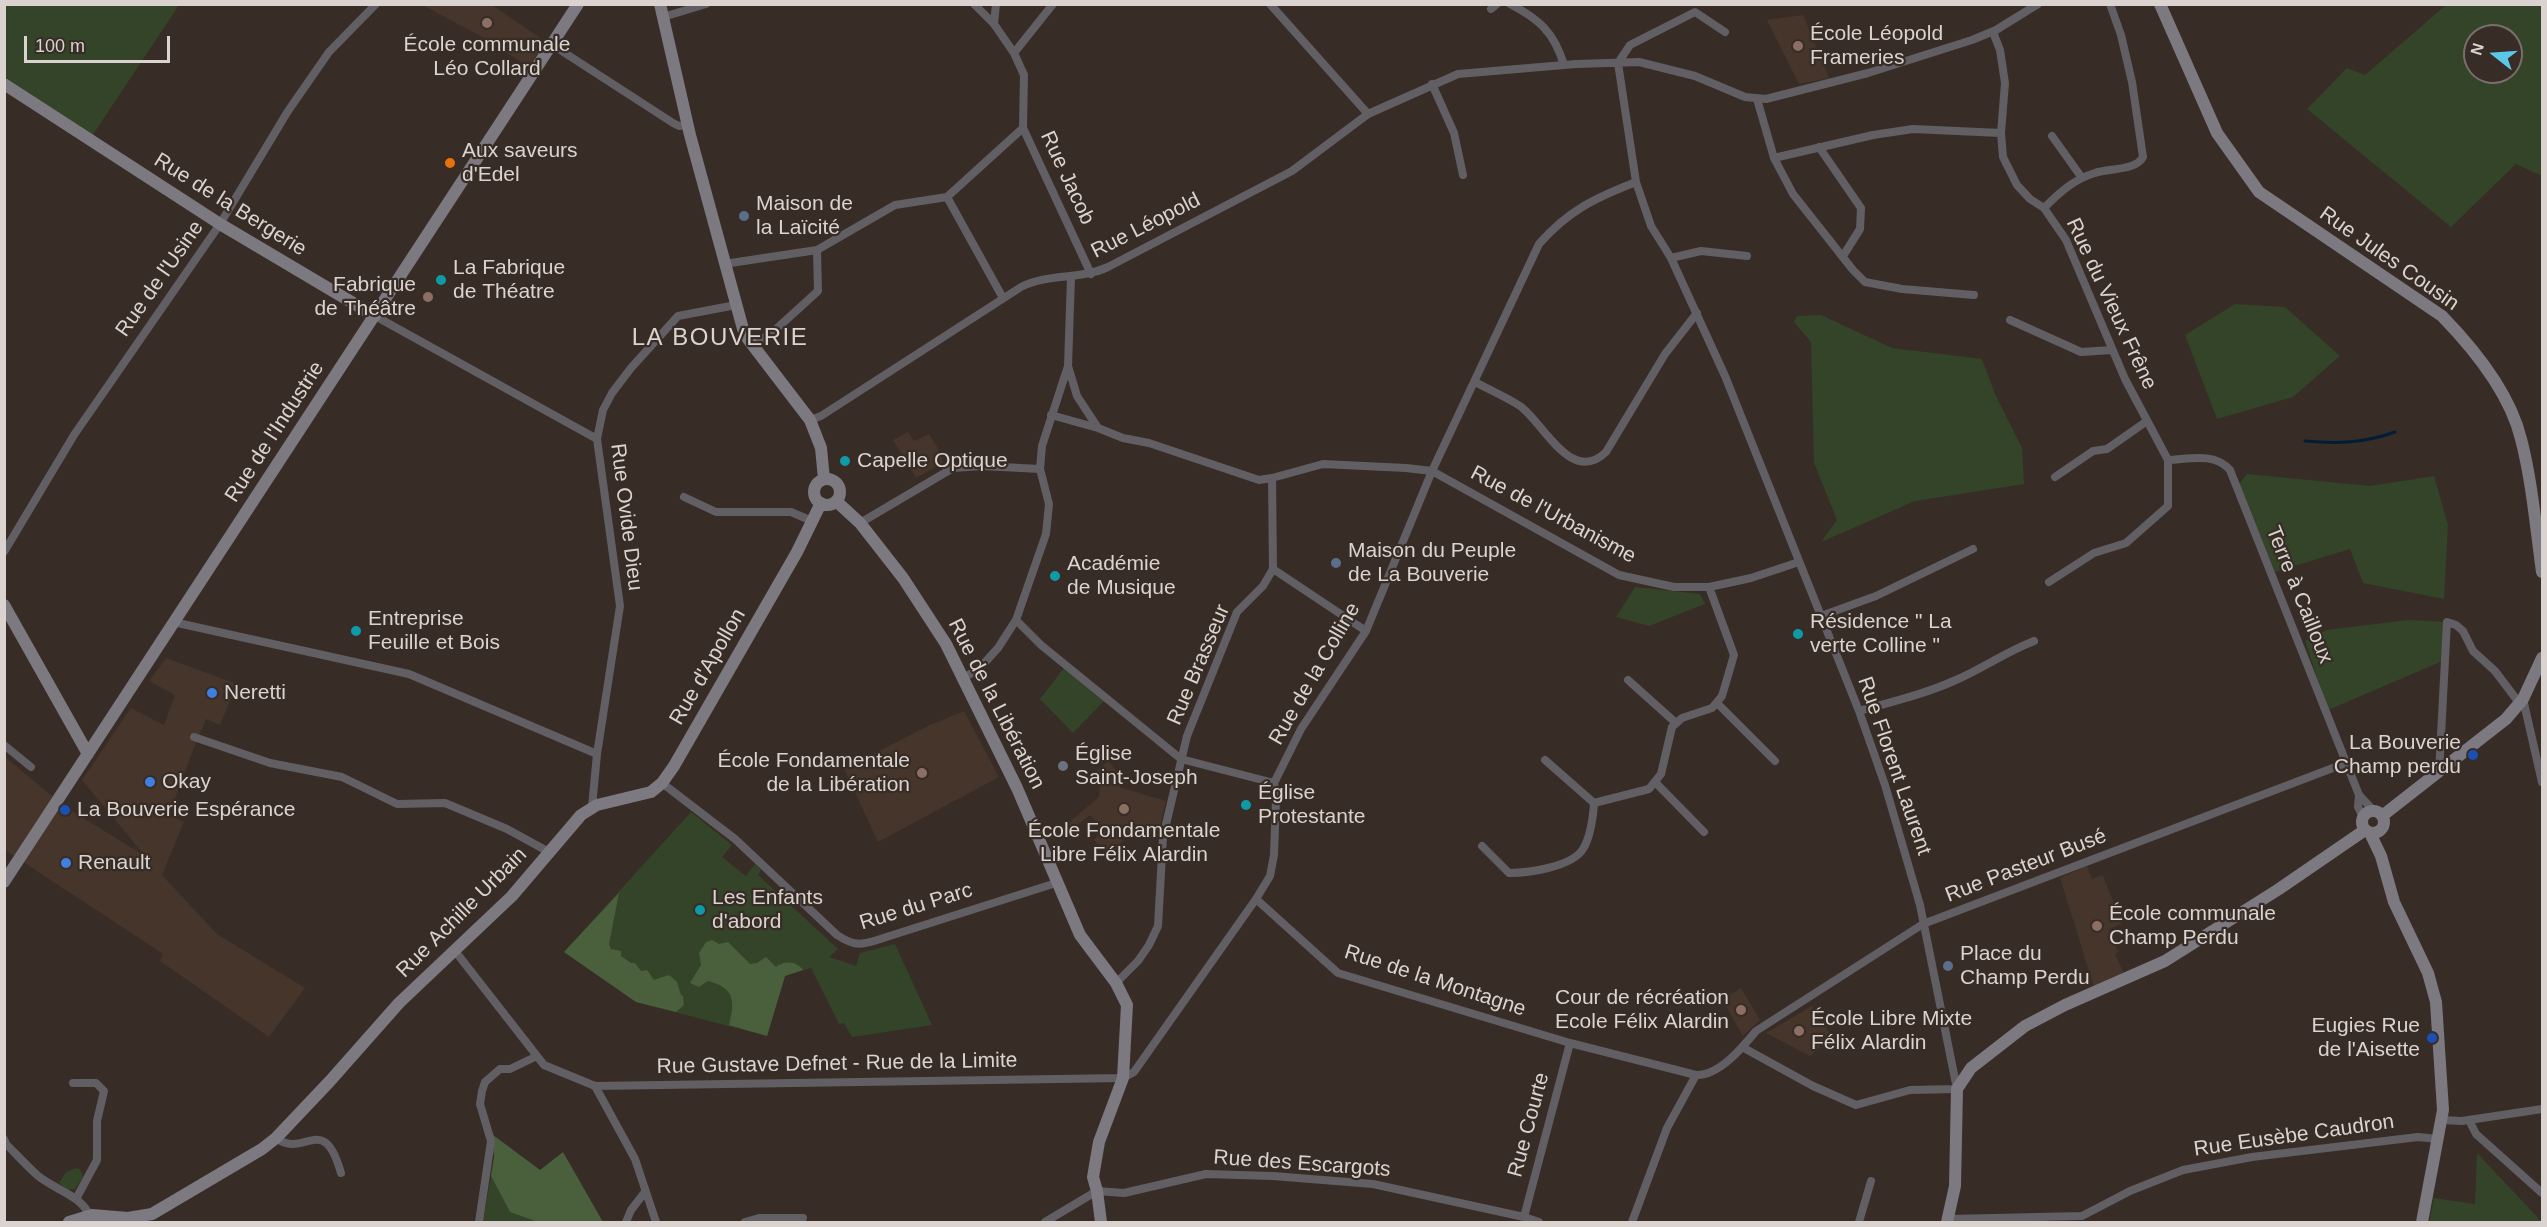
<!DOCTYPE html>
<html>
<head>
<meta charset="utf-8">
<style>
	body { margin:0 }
	#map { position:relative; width:2547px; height:1227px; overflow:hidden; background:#372d26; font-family:Helvetica,sans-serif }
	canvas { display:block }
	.frame { position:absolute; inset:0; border:6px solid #dad3cf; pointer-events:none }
	.north { position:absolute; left:2463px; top:24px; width:60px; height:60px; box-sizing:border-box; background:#372d26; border:2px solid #786f6a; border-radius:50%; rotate:287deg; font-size:16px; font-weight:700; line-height:24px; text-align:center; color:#dad3cf }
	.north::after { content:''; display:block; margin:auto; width:21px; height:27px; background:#5cc7e8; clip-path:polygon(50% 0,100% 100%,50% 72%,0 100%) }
	.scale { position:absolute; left:24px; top:36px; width:146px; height:27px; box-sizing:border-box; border:3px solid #dad3cf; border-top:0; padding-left:8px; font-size:18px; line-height:21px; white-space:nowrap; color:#dad3cf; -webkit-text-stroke:4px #372d26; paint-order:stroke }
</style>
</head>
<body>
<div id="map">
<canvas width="2547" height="1227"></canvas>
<div class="frame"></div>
<div class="north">N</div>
<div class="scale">100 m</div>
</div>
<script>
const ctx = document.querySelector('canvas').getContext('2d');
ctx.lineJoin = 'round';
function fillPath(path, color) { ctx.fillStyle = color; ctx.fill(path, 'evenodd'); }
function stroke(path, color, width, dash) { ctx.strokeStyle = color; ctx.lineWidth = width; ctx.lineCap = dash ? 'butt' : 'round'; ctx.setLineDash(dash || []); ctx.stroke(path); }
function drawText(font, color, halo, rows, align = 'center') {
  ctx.font = font + ' Helvetica,sans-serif'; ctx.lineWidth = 4.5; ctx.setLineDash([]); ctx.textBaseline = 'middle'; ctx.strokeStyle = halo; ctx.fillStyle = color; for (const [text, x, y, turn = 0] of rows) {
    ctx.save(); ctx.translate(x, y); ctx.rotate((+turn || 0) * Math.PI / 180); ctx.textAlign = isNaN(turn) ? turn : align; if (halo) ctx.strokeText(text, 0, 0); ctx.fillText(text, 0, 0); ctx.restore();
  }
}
fillPath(new Path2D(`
	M422 5H492L545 41 529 68 490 41Z
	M1803 15 1829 78 1799 84 1767 20Z
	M908 432 914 441 929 434 939 450 943 463 916 478 893 440Z
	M166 658 237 684 220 725 206 719 191 755 169 815 184 822 162 875 217 934 305 988 269 1037 160 961 163 954 5 850 4 756 64 806 145 856 82 780 131 708 164 725 175 695 149 681Z
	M964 711 999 777 878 842 844 769 930 725Z
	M1108 761 1125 780 1119 787 1166 801 1157 839 1116 832 1123 841 1111 856 1094 840 1104 830 1090 815 1065 835 1061 829 1099 797 1100 779 1094 773Z
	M2087 866 2092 879 2102 875 2104 878 2122 924 2109 929 2118 952 2115 954 2124 973 2094 987 2060 878Z
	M1741 988 1760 1020 1743 1036 1722 1000Z
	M1812 1006 1832 1037 1810 1056 1766 1033Z`), '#45352a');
fillPath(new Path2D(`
	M4 5H179L92 136 5 77Z
	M2446 5H2542V176L2516 164 2451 227 2307 109 2347 68 2365 75ZM2475 36H2511V72H2475Z
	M2235 304 2285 307 2340 356 2293 397 2217 419 2185 335Z
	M1821 315 1892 348 1982 359 1995 394 2022 448 2024 484 1915 501 1821 542 1837 520 1814 463 1811 342 1794 322 1797 316Z
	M2247 474 2370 486 2434 476 2448 525 2444 599 2363 583 2350 549 2275 572 2239 484Z
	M1635 587 1700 594 1705 604 1649 626 1616 617Z
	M2408 620 2447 622 2445 660 2328 710 2305 641 2327 630Z
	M1064 668 1104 701 1073 733 1040 699Z
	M691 812 732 845 722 857 746 876 755 864 761 870 758 875 838 949 829 957 856 966 860 953 895 944 932 1025 852 1037 844 1023 839 1024 811 968 785 976 767 1036 636 1002 564 952Z
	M2477 1153 2542 1222H2429L2434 1198 2475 1204Z
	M76 1168 80 1169 83 1177 75 1189 68 1190 59 1183 66 1172Z
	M491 1176 510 1211 538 1222H483Z`), '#334428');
fillPath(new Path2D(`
	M619 893 609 944 611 949 621 951V956L631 963H635L641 971 647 970 654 980 669 975 677 982 681 995 683 996 684 1005 676 1012 636 1002 564 952Z
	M712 940 719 944 728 942 750 964 757 963 766 957 776 967C784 960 797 961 803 970L785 976 767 1036 729 1025C735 1001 735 988 708 981L699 987 690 983 701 965 699 953 706 942Z
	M493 1135 540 1170 563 1152 603 1222H538L510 1212 491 1176 494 1157Z`), '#4a5f3c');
stroke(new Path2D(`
	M2305 441C2337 444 2364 443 2395 432`), '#031d36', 3);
stroke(new Path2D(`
	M974 4 994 24 1014 53 1024 75 1023 128 1091 274
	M1270 4 1368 114
	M1510 4C1539 19 1554 32 1564 65
	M1491 9 1497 4
	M663 17 706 4
	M994 24 996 4
	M1993 32 2000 50 2005 83 2001 133 2003 157 2017 185 2030 199 2044 208 2066 240 2125 379 2168 460V506L2126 543 2094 553 2049 582
	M551 44 673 123 679 126 687 125
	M1014 53 1053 4
	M1618 63 1636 182 1651 226 1671 258 1725 376 1859 711 1885 785 1920 905 1957 1089 1910 1090 1856 1105 1813 1086 1742 1047
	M1618 63 1630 45 1695 12 1725 32
	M1432 84 1454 133 1463 175
	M1757 99 1774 158 1793 194 1853 270 1865 282 1902 289 1974 295
	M2052 136 2082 178
	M1819 147 1861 208 1860 229 1843 256
	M1774 158 1873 135 1913 129 2001 133
	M947 197 1003 298
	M2044 208C2059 193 2074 179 2095 173 2108 168 2136 171 2143 157L2132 82 2121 35 2110 4
	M1671 258 1701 251 1747 256
	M724 264 817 250 895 205 947 197 1023 128
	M1071 277 1068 366 1077 396 1098 428 1123 438 1149 443 1259 480 1272 478 1323 464 1406 468 1432 471 1619 575 1674 587H1709L1751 578 1799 562
	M375 316 597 439
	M2010 320 2081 352 2112 350
	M753 345 774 331 818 291 817 250
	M1475 382C1490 390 1506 397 1520 406 1543 422 1571 486 1606 452L1665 354 1697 313
	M1051 415 1098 428
	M810 420 821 416 1021 287C1049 273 1080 280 1108 267L1292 171 1368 114 1458 74 1576 64 1639 62 1695 76 1745 97 1766 99 1868 73 1972 40 1996 30 2038 4
	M2168 460C2190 459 2214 452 2230 470L2359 795 2374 811
	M2055 477 2093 451 2107 449 2147 421
	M1272 478 1273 569
	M684 497 716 512H791L812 521
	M860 523 953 468 982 466 1040 469
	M4 552 74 435 220 224 288 111 329 52 376 4
	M1273 569 1366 631
	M1821 616 1876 596 1973 549
	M1016 620 1041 645 1181 759 1274 783
	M173 622 409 674 597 754
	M963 678 979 669 998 648 1016 620 1046 534 1049 504 1040 469 1042 446 1068 366
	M1628 680 1676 723
	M2523 699 2542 782
	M1717 703 1775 761
	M1859 711C1891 702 1925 694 1956 680 1983 668 2006 652 2034 641
	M194 737 270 763 342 777 397 804 445 803 507 829 549 852
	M4 745 31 767
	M1545 760 1594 803
	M2439 773 2447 622 2456 625 2463 631 2473 651 2495 671 2520 704
	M1655 782 1704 832
	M662 783 735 839 837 935C851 944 858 946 874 941L1056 883
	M2359 795 2358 807 2363 817
	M592 807 597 754 620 606 597 439 603 410 612 393 631 368 678 316 736 305
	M1482 846 1509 873C1528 873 1572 867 1583 849 1591 836 1593 818 1594 803L1649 789 1661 774 1672 727 1682 718 1712 708 1722 696 1734 655 1709 587
	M1256 899 1338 973 1570 1043 1696 1075C1719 1076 1742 1048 1756 1031L1923 924 2346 763
	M455 951 544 1065 595 1086 1123 1078 1134 1072 1256 899 1270 876 1274 855 1276 799 1274 783 1301 729 1366 631 1432 471 1539 244C1569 210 1595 198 1636 182
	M1116 983 1138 961 1149 945 1158 926 1163 837 1187 736 1237 612 1263 586 1273 569
	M73 1083H96L104 1091 97 1121V1160L76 1199
	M595 1086 635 1159 656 1222
	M2442 1120 2462 1121 2542 1109
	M2469 1120 2476 1134 2542 1193
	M276 1138C305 1160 323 1110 341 1173
	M4 1139 6 1144C16 1154 26 1165 37 1175 53 1189 82 1196 89 1215
	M1524 1217 1570 1043
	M1948 1219 2082 1216 2130 1191 2183 1170 2252 1157 2418 1137 2439 1139
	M479 1222 491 1141 480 1104 482 1091 485 1082 500 1069H510L537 1056
	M626 1222 631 1210 645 1192
	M745 1222 759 1218H803
	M1045 1222 1097 1191 1124 1193 1206 1174 1273 1176 1373 1184 1524 1217 1539 1222
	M1632 1222 1667 1128 1696 1075
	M1859 1222 1871 1181`), '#615f64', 8);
stroke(new Path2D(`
	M660 4 690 135 743 329 748 339 810 420 821 448 824 479
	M2160 4 2217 133 2259 192 2442 316C2474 349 2510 393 2521 439 2532 481 2536 529 2542 572
	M4 84 220 224 375 316
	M814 492a13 13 0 1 1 26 0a13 13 0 1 1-26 0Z
	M836 501 860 523 903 578 946 644 1017 788 1080 935 1116 983 1127 1005 1123 1078 1099 1142 1093 1177 1097 1191 1101 1222
	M4 605 88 754
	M2362 822a11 11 0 1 1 22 0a11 11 0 1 1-22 0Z
	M2382 816 2506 719 2523 699 2542 658
	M2370 833 2381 856 2394 902 2428 973 2436 1002 2443 1110 2422 1222
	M4 882 578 4
	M69 1222 92 1215 128 1218 152 1214 262 1149 276 1138 330 1081 399 1003 512 896 581 815 597 805 651 792 662 783 674 766 797 552 821 503
	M1947 1222 1955 1186 1957 1089 1971 1068 2025 1026 2065 1005 2165 961 2279 889 2365 830`), '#7d7981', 12);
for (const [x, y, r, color] of [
	[487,23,6,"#8d6e63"],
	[1798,46,6,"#8d6e63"],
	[450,163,6,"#e8710a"],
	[744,216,6,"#5c6f8a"],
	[441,280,6,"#0f9aa8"],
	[428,297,6,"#8d6e63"],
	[845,461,6,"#0f9aa8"],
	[1336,563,6,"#5c6f8a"],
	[1055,576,6,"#0f9aa8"],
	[356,631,6,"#0f9aa8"],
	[1798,634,6,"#0f9aa8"],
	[212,693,6,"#3f7fe0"],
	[2473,755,6,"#1a4fb4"],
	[1063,766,6,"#6b7280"],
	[922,773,6,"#8d6e63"],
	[150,782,6,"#3f7fe0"],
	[1246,805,6,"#0f9aa8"],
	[1124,809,6,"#8d6e63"],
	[65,810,6,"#1a4fb4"],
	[66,863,6,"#3f7fe0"],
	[700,910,6,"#0f9aa8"],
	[2097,926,6,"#8d6e63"],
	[1948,966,6,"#5c6f8a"],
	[1741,1010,6,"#8d6e63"],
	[1799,1031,6,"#8d6e63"],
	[2432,1038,6,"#1a4fb4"]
]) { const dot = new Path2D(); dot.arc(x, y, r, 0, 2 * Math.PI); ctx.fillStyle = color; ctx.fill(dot); stroke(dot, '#372d26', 2); }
drawText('21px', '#dad3cf', '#372d26', [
	["École Léopold",1810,34],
	["Frameries",1810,58],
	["École communale",487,45,"center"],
	["Léo Collard",487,69,"center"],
	["Aux saveurs",462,151],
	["d'Edel",462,175],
	["Maison de",756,204],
	["la Laïcité",756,228],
	["La Fabrique",453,268],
	["de Théatre",453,292],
	["Fabrique",416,285,"right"],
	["de Théâtre",416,309,"right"],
	["Capelle Optique",857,461],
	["Maison du Peuple",1348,551],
	["de La Bouverie",1348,575],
	["Académie",1067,564],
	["de Musique",1067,588],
	["Entreprise",368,619],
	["Feuille et Bois",368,643],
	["Résidence \" La",1810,622],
	["verte Colline \"",1810,646],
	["Neretti",224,693],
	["La Bouverie",2461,743,"right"],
	["Champ perdu",2461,767,"right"],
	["Église",1075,754],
	["Saint-Joseph",1075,778],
	["École Fondamentale",910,761,"right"],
	["de la Libération",910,785,"right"],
	["Okay",162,782],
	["Église",1258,793],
	["Protestante",1258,817],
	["La Bouverie Espérance",77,810],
	["École Fondamentale",1124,831,"center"],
	["Libre Félix Alardin",1124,855,"center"],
	["Renault",78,863],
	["Les Enfants",712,898],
	["d'abord",712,922],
	["École communale",2109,914],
	["Champ Perdu",2109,938],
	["Place du",1960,954],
	["Champ Perdu",1960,978],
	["Cour de récréation",1729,998,"right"],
	["Ecole Félix Alardin",1729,1022,"right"],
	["École Libre Mixte",1811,1019],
	["Félix Alardin",1811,1043],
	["Eugies Rue",2420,1026,"right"],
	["de l'Aisette",2420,1050,"right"]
], 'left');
drawText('21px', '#dad3cf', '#372d26', [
	["Rue Jacob",1067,178,65],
	["Rue de la Bergerie",230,205,32],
	["Rue Léopold",1146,226,-27],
	["Rue Jules Cousin",2389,259,35],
	["Rue de l'Usine",160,279,-55],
	["Rue du Vieux Frêne",2111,304,65],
	["Rue de l'Industrie",275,432,-57],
	["Rue de l'Urbanisme",1553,515,28],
	["Rue Ovide Dieu",626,517,83],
	["Terre à Cailloux",2299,595,68],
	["Rue Brasseur",1199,665,-67],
	["Rue d'Apollon",708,667,-60],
	["Rue de la Colline",1315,674,-60],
	["Rue de la Libération",996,704,63],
	["Rue Florent Laurent",1894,766,71],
	["Rue Pasteur Busé",2026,866,-21],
	["Rue du Parc",916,907,-17],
	["Rue Achille Urbain",462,913,-45],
	["Rue de la Montagne",1435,981,18],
	["Rue Gustave Defnet - Rue de la Limite",837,1064,-1],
	["Rue Courte",1529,1125,-75],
	["Rue Eusèbe Caudron",2294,1136,-8],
	["Rue des Escargots",1302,1164,4]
]);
ctx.letterSpacing = '1.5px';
drawText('24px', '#dad3cf', '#372d26', [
	["LA BOUVERIE",720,338]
]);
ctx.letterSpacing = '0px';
</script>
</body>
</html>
